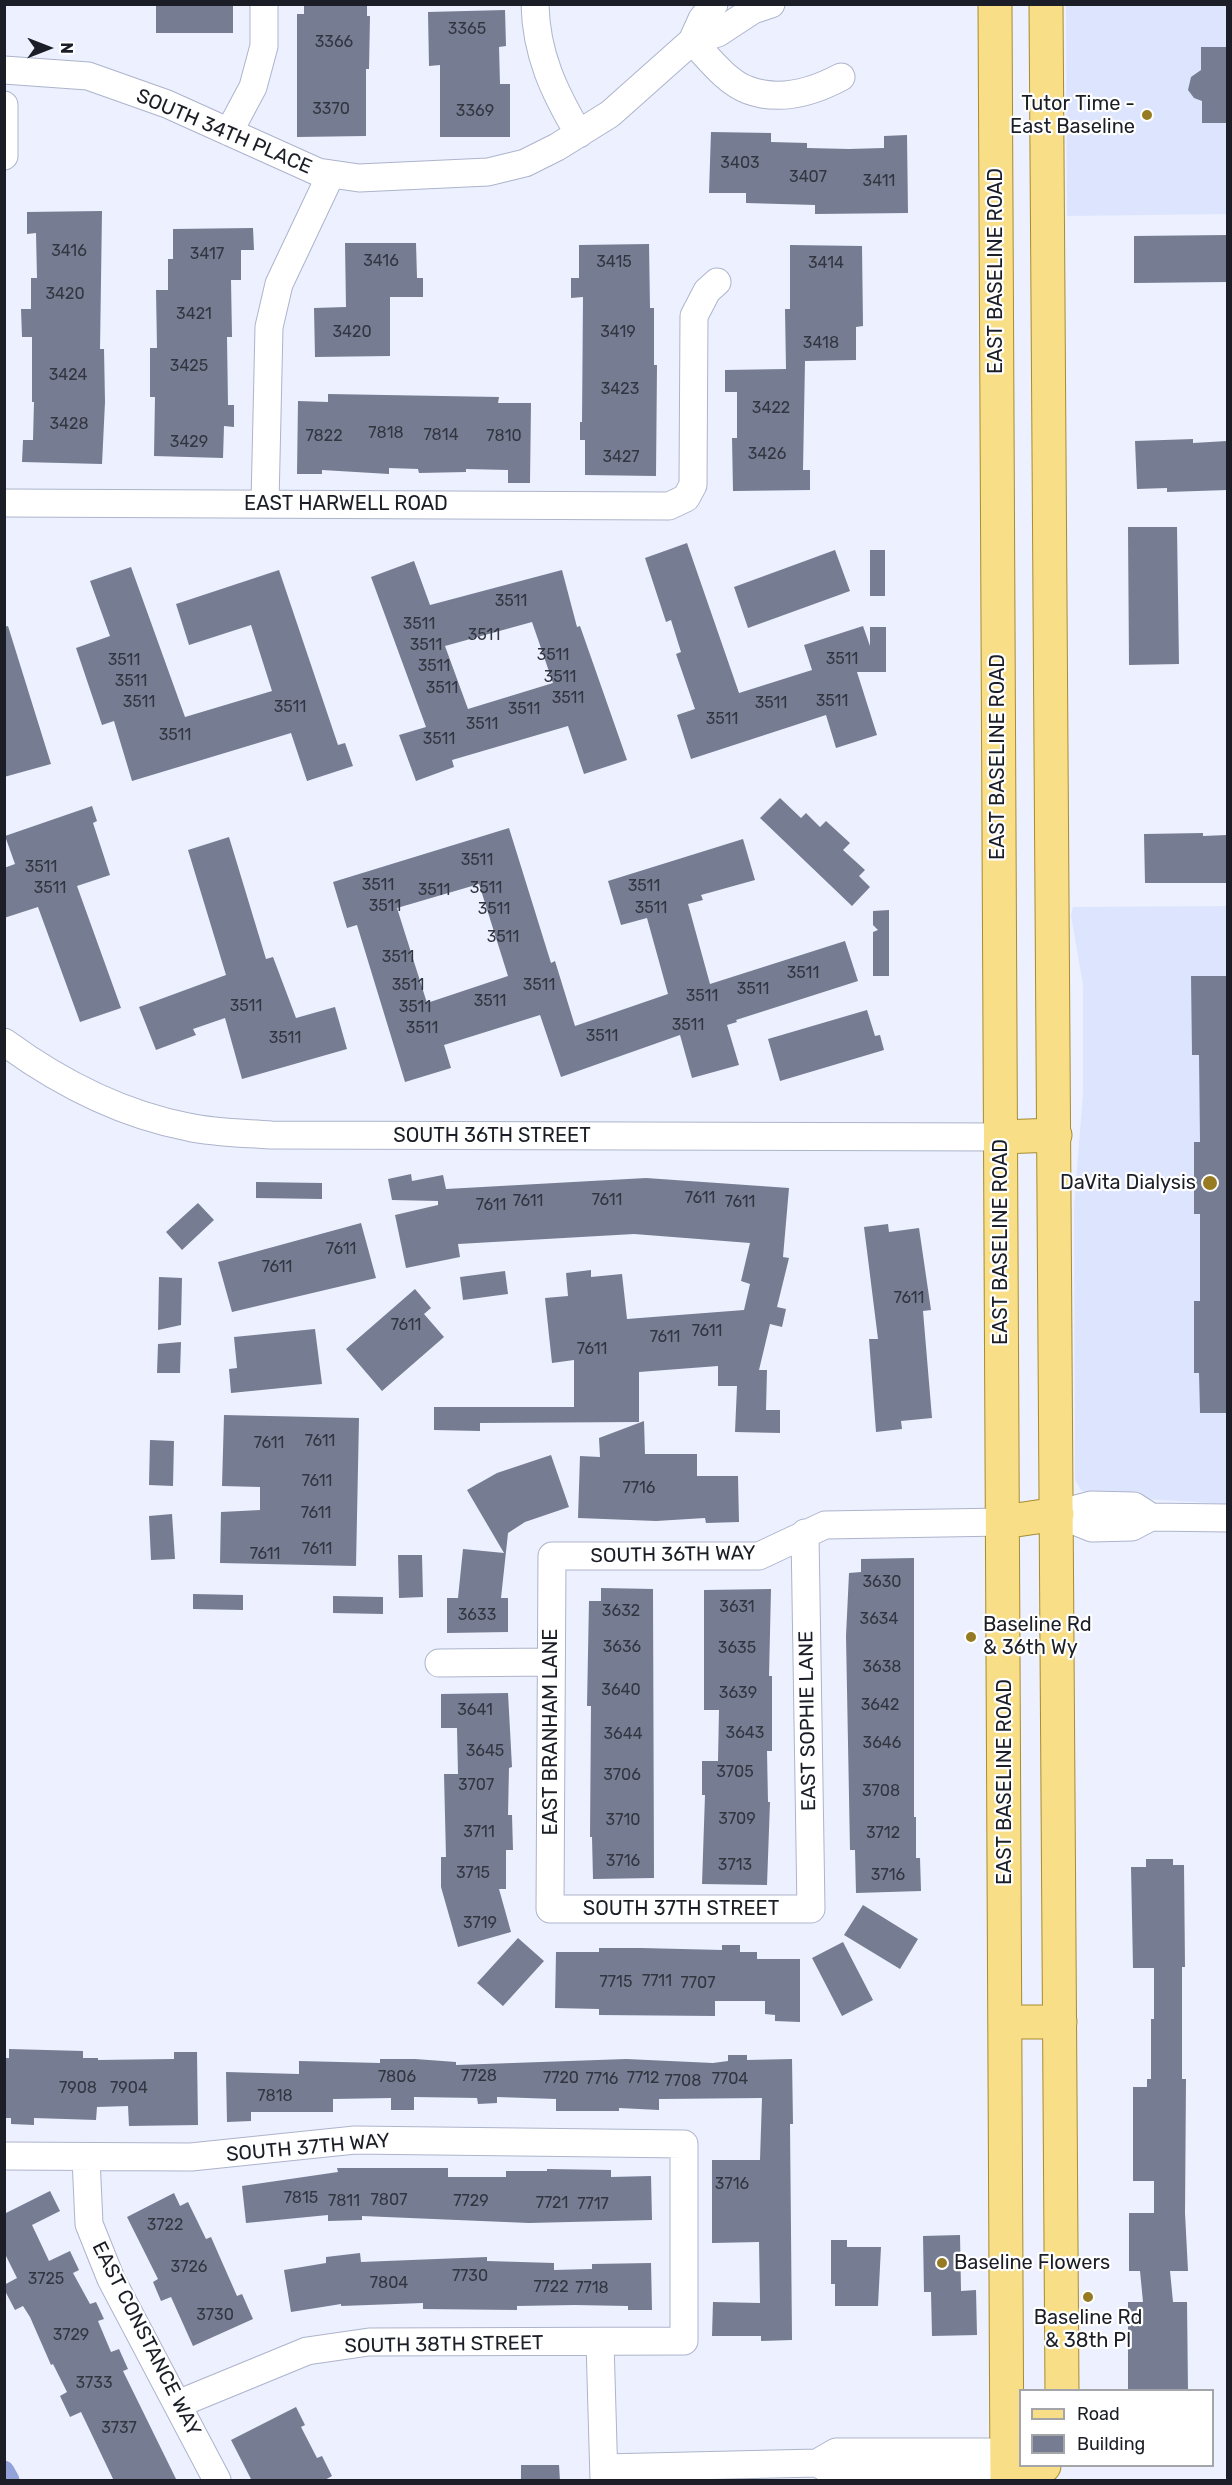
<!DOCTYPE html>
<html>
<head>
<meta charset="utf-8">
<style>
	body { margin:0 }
	#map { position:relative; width:1232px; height:2485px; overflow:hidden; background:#ecf0ff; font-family:Rubik,sans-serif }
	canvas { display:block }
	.frame { position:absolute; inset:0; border:6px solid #1b1e26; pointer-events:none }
	.legend { position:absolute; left:1019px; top:2389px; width:195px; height:78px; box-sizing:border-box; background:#fff; border:2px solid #a4a5a8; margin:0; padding:8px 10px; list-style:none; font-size:18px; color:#1b1e26 }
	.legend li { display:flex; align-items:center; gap:12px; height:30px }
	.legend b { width:30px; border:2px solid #a4a5a8 }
	.north { position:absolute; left:18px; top:18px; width:60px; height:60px; -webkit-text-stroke:4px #fff; paint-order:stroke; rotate:90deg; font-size:16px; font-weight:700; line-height:24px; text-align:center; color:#1b1e26 }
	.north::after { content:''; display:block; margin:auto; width:21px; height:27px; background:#1b1e26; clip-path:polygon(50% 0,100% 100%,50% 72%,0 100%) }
</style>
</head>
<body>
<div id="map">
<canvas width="1232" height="2485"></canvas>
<div class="frame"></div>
<ul class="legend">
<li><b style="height:8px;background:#f8de86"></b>Road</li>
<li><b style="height:16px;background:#767d92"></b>Building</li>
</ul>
<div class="north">N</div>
</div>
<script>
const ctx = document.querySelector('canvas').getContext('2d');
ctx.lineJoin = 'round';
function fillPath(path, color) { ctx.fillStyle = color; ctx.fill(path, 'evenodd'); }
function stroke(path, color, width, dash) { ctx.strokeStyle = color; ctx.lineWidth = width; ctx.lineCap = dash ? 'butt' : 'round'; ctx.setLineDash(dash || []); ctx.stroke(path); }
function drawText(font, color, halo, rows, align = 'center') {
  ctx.font = font + ' Rubik,sans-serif'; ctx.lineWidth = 4.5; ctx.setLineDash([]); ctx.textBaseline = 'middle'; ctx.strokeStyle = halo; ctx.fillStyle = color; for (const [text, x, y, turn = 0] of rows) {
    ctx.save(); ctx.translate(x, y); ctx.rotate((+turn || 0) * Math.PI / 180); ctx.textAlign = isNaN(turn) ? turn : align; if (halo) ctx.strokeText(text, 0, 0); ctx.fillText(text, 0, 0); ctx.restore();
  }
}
fillPath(new Path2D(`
	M1066 5H1227V214L1067 216Z
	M1227 906V1504L1093 1496 1081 1490 1075 1480 1074 1207 1083 1093V985L1071 915 1073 907Z`), '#dde5fe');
stroke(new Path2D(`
	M4 2471 9 2480`), '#93a3da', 21);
fillPath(new Path2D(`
	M304 4H367V16H370L369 69H366V136L297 137V14H304Z
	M156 5H233V33H156Z
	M505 10 506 46 499 47 500 84H510V137H440V65L429 66 428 12Z
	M1201 47H1227V123H1202V101L1194 98 1188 90 1191 77 1201 70Z
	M711 132 771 133V142L807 143V148L849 149 884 148V136L907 135 908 213 815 214V205L746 203V193H709Z
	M102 211 100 349H104L105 402 102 464 22 462 23 440H33L34 402H32V337H22L21 309H31V278H37L36 233 27 234V212Z
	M253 228 254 250H241V280H231L232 337H227L228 405H234V427L224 426 223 458 154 456 155 397H150V348H157L156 290H168V259H173V229Z
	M1227 235V282L1134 283V236Z
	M345 243H416L417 278H423V297H390V356L315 357 314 308 346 307Z
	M649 244 650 308H654V365H657L656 476 585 475V440H580V422H582L583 297 571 298V278H579V245Z
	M790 245 862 246 863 326 856 327V360L805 361 803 470H810V490L733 491 732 438H737V392H725V370L786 369 785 309H790Z
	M328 394 499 397 498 403H531L530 483H508V470L466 469V472L419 473 418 469 389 468V474L322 470V474H297L298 401 328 402Z
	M1193 439V443L1227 441V490L1167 492V488L1137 489 1135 441Z
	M1128 527H1177L1179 664 1129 665Z
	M687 543 739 693 812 670 804 645 863 626 870 646V627H886V672H857L877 735 836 748 826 715 691 759 677 715 695 709 676 654 681 652 671 620 666 622 645 558Z
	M835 550 850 591 748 628 734 587Z
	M870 550H885V596H870Z
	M414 561 430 605 562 570 577 627 580 626 627 760 584 774 568 726 452 760 454 767 416 781 399 735 426 727 371 577ZM532 622 553 683 468 709 445 646Z
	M131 567 185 717 272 691 251 625 189 645 176 604 279 570 338 745 345 743 353 766 307 781 291 733 132 781 114 721 102 725 76 648 110 636 90 581Z
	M8 626 51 764 4 777V627Z
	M780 798 801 818 806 813 820 827 826 821 850 843 843 850 865 870 859 876 870 887 852 906 760 818Z
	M92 806 97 821 93 823 110 875 77 886 121 1008 80 1022 38 907 4 918V868L15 864 5 836Z
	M509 828 551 963 555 961 575 1026 668 994 647 918 621 925 608 881 743 839 755 880 701 895 703 900 688 904 710 984 845 941 858 981 736 1020 737 1022 727 1025 739 1065 692 1078 680 1035 561 1077 540 1015 444 1045 451 1068 405 1082 357 925 347 928 333 882ZM479 884 508 976 427 1003 397 908Z
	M1203 833V836L1227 835V883H1145L1144 834Z
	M229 837 266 959 273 957 296 1018 335 1007 347 1049 242 1079 225 1018 193 1029 196 1035 156 1050 139 1007 226 975 188 850Z
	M889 910V976H873V932L878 930 873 925V911Z
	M1191 976H1227V1413H1200L1199 1373H1194V1301H1200V1214H1194V1142H1200L1199 1055H1192Z
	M867 1010 875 1036 880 1035 884 1050 780 1081 768 1039Z
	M411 1174 412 1181 443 1175 446 1189 646 1178 789 1188 783 1257 789 1258 777 1307 786 1309 782 1327 770 1324 759 1370H767L766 1410H780V1433L735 1432 737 1386H718V1366L639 1372V1422L480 1423V1431L434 1430V1407H574V1360L552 1363 545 1298 568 1296 566 1273 591 1270V1277L622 1274 627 1319 744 1310 750 1284 741 1281 750 1243 634 1234 458 1244 460 1257 406 1268 395 1215 438 1205V1201L392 1200 388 1179Z
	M256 1182 322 1183V1199L256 1198Z
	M198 1203 214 1220 182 1250 166 1232Z
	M361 1223 376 1278 232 1312 218 1262Z
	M888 1224 889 1232 919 1228 931 1310 923 1311 932 1418 901 1421 902 1429 876 1432 869 1339H878L864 1227Z
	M505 1271 508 1294 463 1300 460 1277Z
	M159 1277 182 1278 181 1325 158 1330Z
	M415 1289 431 1308 424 1314 444 1337 382 1391 346 1349Z
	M315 1329 322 1384 231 1393 229 1369 237 1368 234 1337Z
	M181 1342 180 1373H157L158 1344Z
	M224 1415 359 1418 356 1566 220 1563 221 1512 260 1510V1487L222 1486Z
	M644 1421 645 1454H697V1476H738L739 1522 706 1523 705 1518 656 1521 578 1518 580 1456 600 1457 599 1438Z
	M150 1440 174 1441 173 1486 149 1485Z
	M551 1455 569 1507 525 1522 508 1533 501 1598H508V1632L447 1633V1598H458L463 1549 504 1553 467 1490 497 1473Z
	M172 1514 175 1559 151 1560 149 1516Z
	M398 1555H422L423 1597 399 1598Z
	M914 1558V1817H916V1858H920L921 1891 856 1893 855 1850H850L846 1636 849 1573 861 1572V1559Z
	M601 1588 653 1589 654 1878 593 1879 592 1837H590L591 1706H587L589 1601H601Z
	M771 1589 769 1676H772V1751H767L768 1802H770L767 1885 702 1884 705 1795H702V1761H718L719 1710H704V1590Z
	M193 1594 243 1595V1610L193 1609Z
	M333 1596 383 1597V1614L333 1613Z
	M508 1693 512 1767 509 1768 508 1815H512L513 1850H506V1889H499L511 1932 458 1947 441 1887V1857H446L444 1774H458L457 1728H441V1694Z
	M1146 1859H1173V1865H1184L1185 1967H1182V2079H1186L1185 2213 1188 2271H1170L1173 2302H1187L1188 2391H1128V2302H1143L1140 2271H1129V2213H1154V2181H1133V2087H1147V2079H1151V2019H1154V1968H1133L1131 1867H1146Z
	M863 1905 918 1939 900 1969 844 1935Z
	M518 1938 544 1961 503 2006 477 1983Z
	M843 1942 873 2000 842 2016 812 1958Z
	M722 1945H740V1952H757V1959H800V2022L775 2021V2015L765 2014V2001H715V2016L599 2015V2009L555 2008 556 1952H599V1948H641L722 1950Z
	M9 2049 83 2051V2058H98V2060L174 2059V2052H197L198 2125 129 2126 128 2106 97 2107 96 2120 34 2118V2125L11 2124V2118H4V2058H9Z
	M728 2055H747V2060L792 2059 793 2124H790L792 2340 761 2341V2336H712L713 2302 760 2303 759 2242 712 2243V2160H760L762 2098 659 2099V2110L619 2108V2111H556V2099L497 2097V2103L478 2104 477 2098 414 2097V2110H391V2098L333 2099V2112H251V2121L227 2122 226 2072 299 2074V2061L380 2063V2059H415L456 2062V2065L626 2059 713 2063 728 2061Z
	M337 2168H448V2177H506V2171H547V2169L611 2170V2177L651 2176 652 2220 529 2223 362 2216V2220L328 2221V2215L246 2223 242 2186 338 2172Z
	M50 2191 60 2211 32 2225 49 2261 70 2251 79 2270 73 2273 90 2304 96 2302 104 2319 98 2321 111 2352 119 2349 128 2369 123 2371 177 2481H114L81 2412 70 2417 60 2396 67 2392 53 2364 51 2365 30 2317 23 2306 15 2310 4 2289V2285L17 2278 4 2252V2214Z
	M174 2193 180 2206 188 2202 206 2239 211 2237 237 2296 242 2294 253 2319 193 2346 171 2297 161 2301 153 2282 158 2279 127 2217Z
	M960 2235 961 2291 976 2290 977 2335 932 2336 931 2292H924L923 2236Z
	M831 2240H847V2247H881L878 2306H835V2284H831Z
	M360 2253 361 2262 487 2257V2261L554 2263V2270L592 2269V2264L651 2263 652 2310H628V2306L575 2305 517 2306V2310L423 2309V2303L341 2306V2304L291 2312 284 2270 326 2263V2257Z
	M296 2407 305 2425 301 2427 317 2458 322 2456 332 2476 323 2481H252L231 2440Z
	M521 2465H559L560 2481H521Z`), '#767d92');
const minor = new Path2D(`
	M535 4C536 54 554 92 579 134
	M692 41C708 57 726 82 748 90 780 102 813 92 841 77
	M692 41 702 19 714 4
	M4 70 88 76 167 104 318 172 359 178 488 172 525 163 557 147 610 114 692 41 718 33 753 10 771 4
	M4 105V156
	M229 132 253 87 264 46V4
	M4 503 669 506 686 498 693 485 694 316 707 291 717 282
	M265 503 269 327 279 284 331 174
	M4 1042C60 1083 120 1114 188 1127 215 1133 244 1133 271 1135L1001 1137
	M1057 1514 1092 1528 1132 1527 1151 1517 1228 1518
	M1057 1514 1091 1505 1134 1506 1151 1517
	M805 1533 811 1909H550L552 1556H759L825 1525 1003 1522
	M439 1663 551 1662
	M4 2156 191 2157 355 2140 684 2144V2341L369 2342 307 2351 178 2404
	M86 2158 89 2224 111 2279 217 2480
	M600 2342 604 2480
	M817 2463 840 2476 1007 2474
	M604 2468 817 2463 836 2452H1007`);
const major = new Path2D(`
	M995 4 1007 2480
	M1046 4 1062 2390
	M1001 1137 1055 1135
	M1003 1522 1057 1514
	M1006 2022H1060
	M1007 2474 1024 2475 1044 2466`);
stroke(minor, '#adb4cb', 29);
stroke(major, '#a88c30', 35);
stroke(minor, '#fff', 27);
stroke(major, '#f8de86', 33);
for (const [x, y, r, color] of [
	[1147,115,6,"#967b22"],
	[1210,1183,8,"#967b22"],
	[971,1637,6,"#967b22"],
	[942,2263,6,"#967b22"],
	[1088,2297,6,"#967b22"]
]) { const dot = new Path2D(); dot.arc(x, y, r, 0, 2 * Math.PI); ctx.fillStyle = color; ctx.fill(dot); stroke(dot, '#fff', 2); }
drawText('16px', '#323641', null, [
	["3365",467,29],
	["3366",334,42],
	["3370",331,109],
	["3369",475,111],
	["3403",740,163],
	["3407",808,177],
	["3411",879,181],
	["3416",69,251],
	["3417",207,254],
	["3416",381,261],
	["3415",614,262],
	["3414",826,263],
	["3420",65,294],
	["3421",194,314],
	["3420",352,332],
	["3419",618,332],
	["3418",821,343],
	["3425",189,366],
	["3424",68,375],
	["3423",620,389],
	["3422",771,408],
	["3428",69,424],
	["7818",386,433],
	["7814",441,435],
	["7822",324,436],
	["7810",504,436],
	["3429",189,442],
	["3426",767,454],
	["3427",621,457],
	["3511",511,601],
	["3511",419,624],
	["3511",484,635],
	["3511",426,645],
	["3511",553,655],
	["3511",842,659],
	["3511",124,660],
	["3511",434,666],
	["3511",560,677],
	["3511",131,681],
	["3511",442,688],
	["3511",568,698],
	["3511",832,701],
	["3511",139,702],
	["3511",771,703],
	["3511",290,707],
	["3511",524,709],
	["3511",722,719],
	["3511",482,724],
	["3511",175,735],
	["3511",439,739],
	["3511",477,860],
	["3511",41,867],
	["3511",378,885],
	["3511",644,886],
	["3511",50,888],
	["3511",486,888],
	["3511",434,890],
	["3511",385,906],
	["3511",651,908],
	["3511",494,909],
	["3511",503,937],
	["3511",398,957],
	["3511",803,973],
	["3511",408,985],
	["3511",539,985],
	["3511",753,989],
	["3511",702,996],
	["3511",490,1001],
	["3511",246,1006],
	["3511",415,1007],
	["3511",688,1025],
	["3511",422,1028],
	["3511",602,1036],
	["3511",285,1038],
	["7611",700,1198],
	["7611",607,1200],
	["7611",528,1201],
	["7611",740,1202],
	["7611",491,1205],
	["7611",341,1249],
	["7611",277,1267],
	["7611",909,1298],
	["7611",406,1325],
	["7611",707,1331],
	["7611",665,1337],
	["7611",592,1349],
	["7611",320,1441],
	["7611",269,1443],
	["7611",317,1481],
	["7716",639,1488],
	["7611",316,1513],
	["7611",317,1549],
	["7611",265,1554],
	["3630",882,1582],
	["3631",737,1607],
	["3632",621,1611],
	["3633",477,1615],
	["3634",879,1619],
	["3636",622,1647],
	["3635",737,1648],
	["3638",882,1667],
	["3640",621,1690],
	["3639",738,1693],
	["3642",880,1705],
	["3641",475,1710],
	["3643",745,1733],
	["3644",623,1734],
	["3646",882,1743],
	["3645",485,1751],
	["3705",735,1772],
	["3706",622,1775],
	["3707",476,1785],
	["3708",881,1791],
	["3709",737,1819],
	["3710",623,1820],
	["3711",479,1832],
	["3712",883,1833],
	["3716",623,1861],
	["3713",735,1865],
	["3715",473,1873],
	["3716",888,1875],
	["3719",480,1923],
	["7711",657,1981],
	["7715",616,1982],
	["7707",698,1983],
	["7728",479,2076],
	["7806",397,2077],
	["7720",561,2078],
	["7712",643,2078],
	["7716",602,2079],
	["7704",730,2079],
	["7708",683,2081],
	["7908",78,2088],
	["7904",129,2088],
	["7818",275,2096],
	["3716",732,2184],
	["7815",301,2198],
	["7807",389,2200],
	["7811",344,2201],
	["7729",471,2201],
	["7721",552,2203],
	["7717",593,2204],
	["3722",165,2225],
	["3726",189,2267],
	["7730",470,2276],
	["3725",46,2279],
	["7804",389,2283],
	["7722",551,2287],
	["7718",592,2288],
	["3730",215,2315],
	["3729",71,2335],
	["3733",94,2383],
	["3737",119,2428]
]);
drawText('20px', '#1b1e26', '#fff', [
	["Tutor Time -",1135,104],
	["East Baseline",1135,127],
	["DaVita Dialysis",1196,1183],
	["Baseline Rd",983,1625,"left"],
	["& 36th Wy",983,1648,"left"],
	["Baseline Flowers",954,2263,"left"],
	["Baseline Rd",1088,2318,"center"],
	["& 38th Pl",1088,2341,"center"]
], 'right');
drawText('20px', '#1b1e26', '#fff', [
	["SOUTH 34TH PLACE",224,132,23],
	["EAST BASELINE ROAD",996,271,-90],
	["EAST HARWELL ROAD",346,504],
	["EAST BASELINE ROAD",998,757,-90],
	["SOUTH 36TH STREET",492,1136],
	["EAST BASELINE ROAD",1001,1242,-90],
	["SOUTH 36TH WAY",673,1555,-1],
	["EAST SOPHIE LANE",808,1721,-91],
	["EAST BRANHAM LANE",551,1732,-90],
	["EAST BASELINE ROAD",1005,1782,-90],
	["SOUTH 37TH STREET",681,1909],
	["SOUTH 37TH WAY",308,2148,-5],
	["EAST CONSTANCE WAY",146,2339,63],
	["SOUTH 38TH STREET",444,2345,-1]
]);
</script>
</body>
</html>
